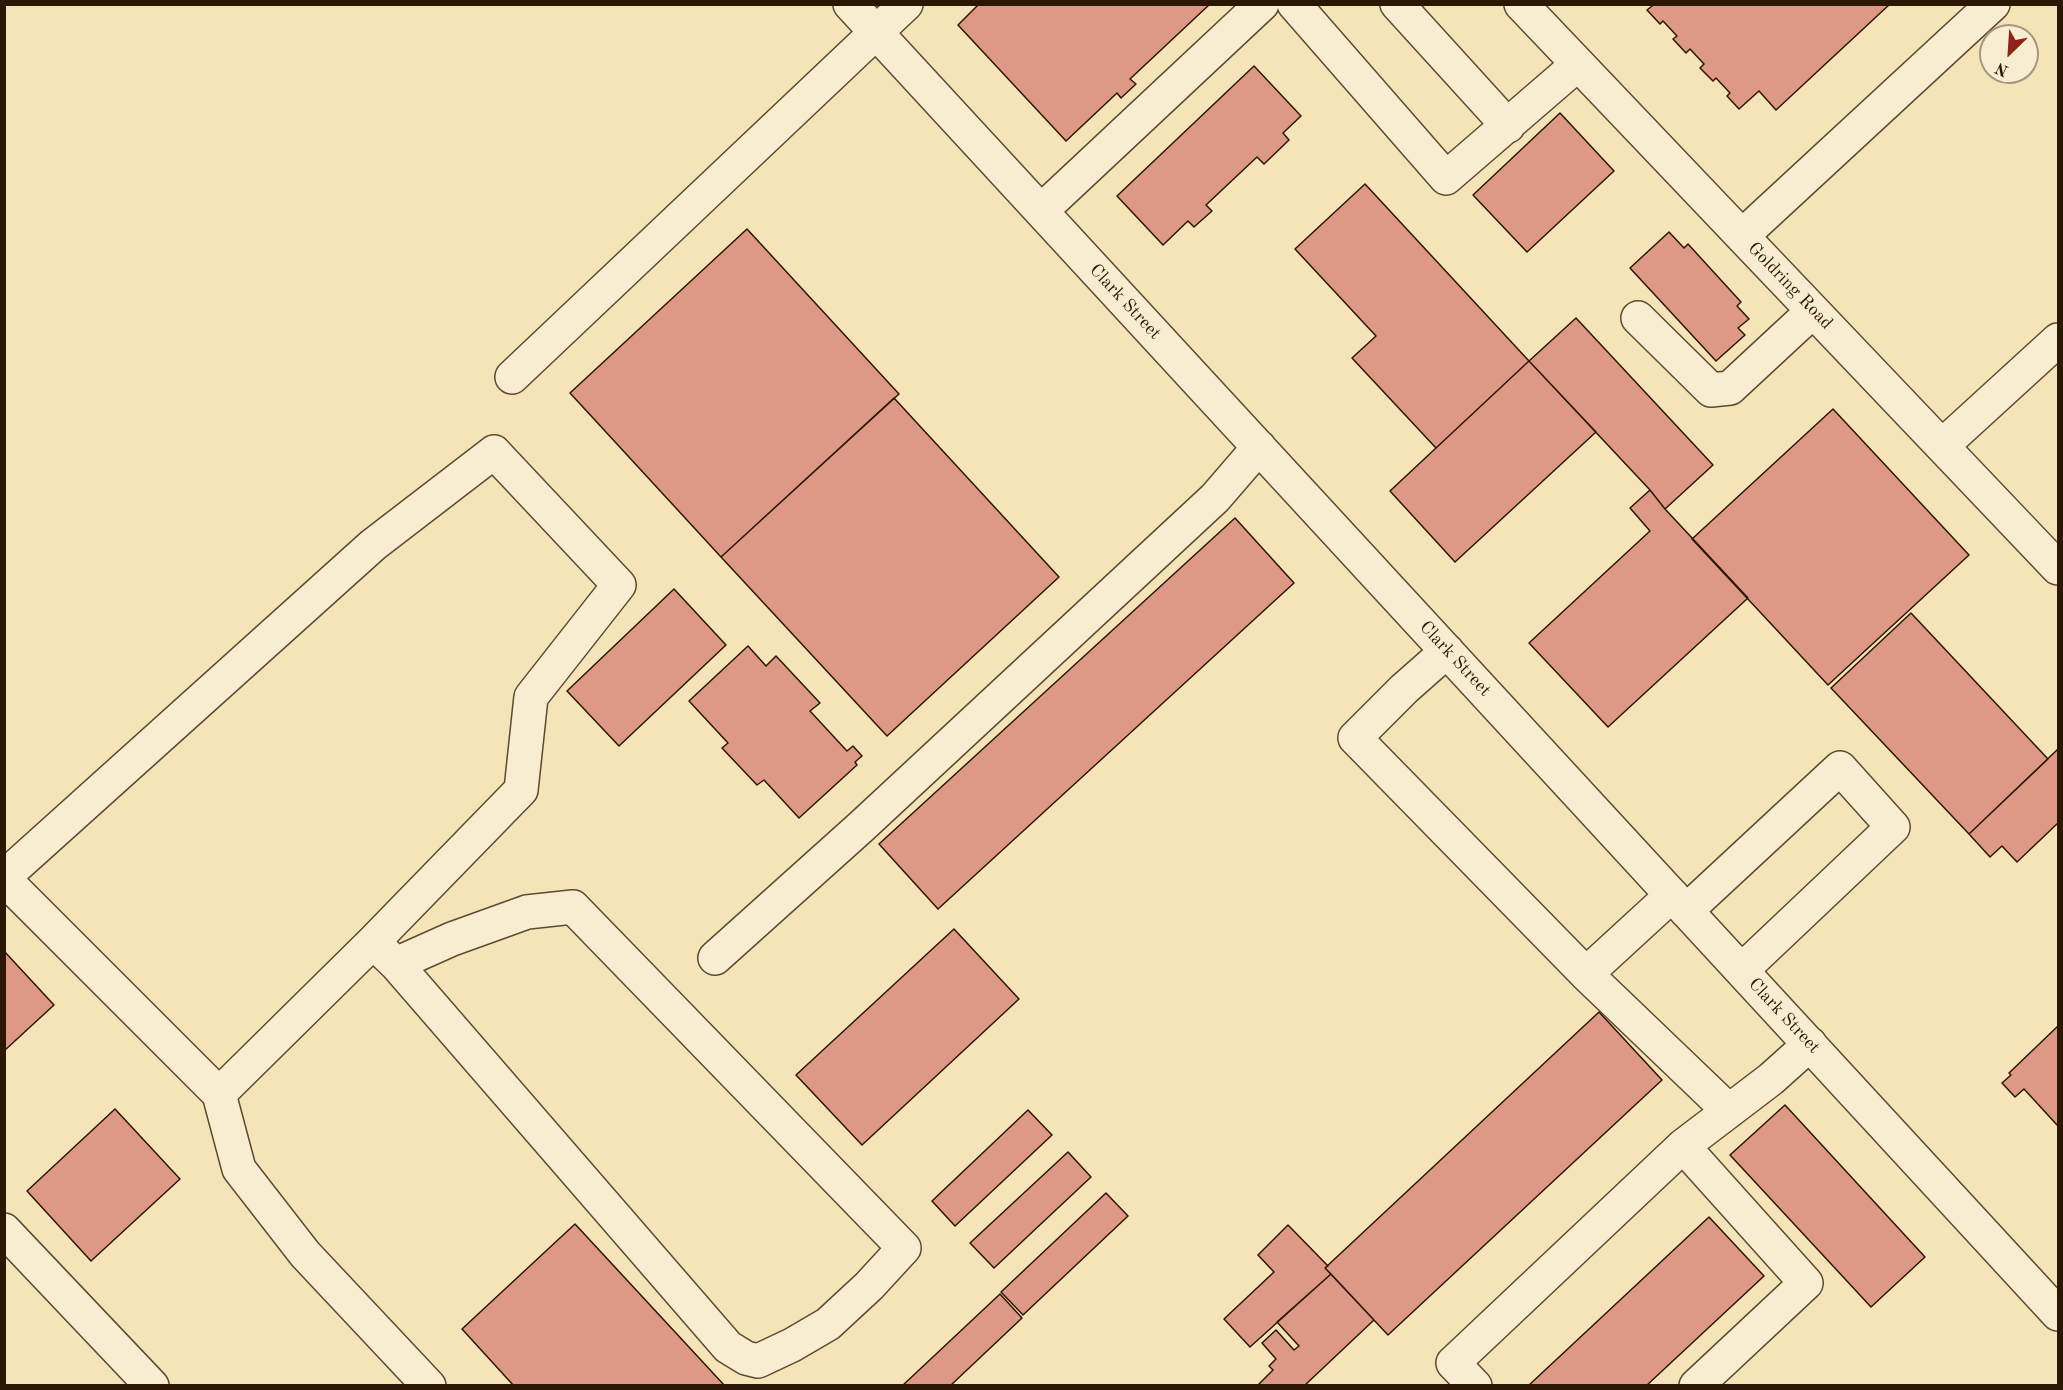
<!DOCTYPE html>
<html>
<head>
<meta charset="utf-8">
<style>
	body { margin:0 }
	#map { position:relative; width:2063px; height:1390px; overflow:hidden; background:#f5e4b8; font-family:"Old Standard TT",serif }
	canvas { display:block }
	.frame { position:absolute; inset:0; border:6px solid #2c1604; pointer-events:none }
	.north { position:absolute; left:1979px; top:24px; width:60px; height:60px; box-sizing:border-box; background:#f8edd1; border:2px solid #a6977f; border-radius:50%; rotate:205deg; font-size:16px; font-weight:700; line-height:24px; text-align:center; color:#2c1604 }
	.north::after { content:''; display:block; margin:auto; width:21px; height:27px; background:#8f2418; clip-path:polygon(50% 0,100% 100%,50% 72%,0 100%) }
</style>
</head>
<body>
<div id="map">
<canvas width="2063" height="1390"></canvas>
<div class="frame"></div>
<div class="north">N</div>
</div>
<script>
const ctx = document.querySelector('canvas').getContext('2d');
ctx.lineJoin = 'round';
function fillPath(path, color) { ctx.fillStyle = color; ctx.fill(path, 'evenodd'); }
function stroke(path, color, width, dash) { ctx.strokeStyle = color; ctx.lineWidth = width; ctx.lineCap = dash ? 'butt' : 'round'; ctx.setLineDash(dash || []); ctx.stroke(path); }
function drawText(font, color, halo, rows, align = 'center') {
  ctx.font = font + ' "Old Standard TT",serif'; ctx.lineWidth = 6; ctx.setLineDash([]); ctx.textBaseline = 'middle'; ctx.strokeStyle = halo; ctx.fillStyle = color; for (const [text, x, y, turn = 0] of rows) {
    ctx.save(); ctx.translate(x, y); ctx.rotate((+turn || 0) * Math.PI / 180); ctx.textAlign = isNaN(turn) ? turn : align; if (halo) ctx.strokeText(text, 0, 0); ctx.fillText(text, 0, 0); ctx.restore();
  }
}
const building = new Path2D(`
	M979 4H1210L1130 79 1136 84 1121 98 1117 93 1066 141 958 25Z
	M1651 4H1890L1776 110 1759 91 1739 109 1727 96 1730 93 1716 78 1713 81 1700 68 1704 64 1690 49 1686 53 1673 39 1677 36 1663 21 1660 24 1647 10 1652 6Z
	M1254 66 1301 116 1283 133 1289 140 1264 164 1257 157 1206 205 1212 211 1194 227 1188 221 1163 245 1117 196Z
	M1560 113 1614 171 1527 252 1473 195Z
	M1365 184 1529 361 1436 448 1352 358 1376 336 1295 249Z
	M747 229 899 394 721 557 570 393Z
	M1669 232 1684 248 1688 244 1741 302 1737 306 1749 319 1738 328 1745 335 1716 361 1630 268Z
	M1576 318 1713 465 1665 509 1650 490 1529 361Z
	M1529 361 1596 432 1455 562 1390 491Z
	M894 398 1059 577 887 736 721 557Z
	M1833 409 1969 555 1828 685 1692 539Z
	M1650 490 1665 509 1748 598 1608 727 1529 643 1650 531 1630 508Z
	M1235 518 1294 583 938 909 879 844Z
	M674 589 726 645 619 746 567 691Z
	M1911 613 2048 759 1969 834 1831 688Z
	M748 646 766 666 776 656 820 703 810 711 847 751 853 746 862 756 855 762 857 765 799 818 764 780 757 785 722 748 728 743 689 701Z
	M2058 749V823L2017 862 2002 846 1990 857 1969 834Z
	M954 929 1019 999 862 1145 796 1075Z
	M4 951 54 1005 4 1051Z
	M1599 1012 1662 1080 1388 1335 1325 1268Z
	M2058 1026V1126L2024 1089 2015 1097 2002 1083 2011 1075 2009 1073Z
	M1785 1105 1925 1257 1871 1307 1730 1155Z
	M115 1109 180 1179 91 1261 27 1191Z
	M1028 1110 1052 1135 955 1226 932 1201Z
	M1068 1152 1091 1177 994 1268 970 1243Z
	M1106 1193 1128 1216 1023 1315 1001 1292Z
	M1709 1217 1764 1276 1646 1386H1528Z
	M575 1224 725 1386H514L462 1329Z
	M1288 1225 1328 1266 1325 1268 1331 1274 1250 1347 1224 1319 1274 1272 1258 1255Z
	M1331 1274 1374 1320 1304 1386H1257L1273 1370 1269 1366 1276 1359 1262 1343 1276 1330 1294 1350 1299 1346 1277 1322Z
	M1000 1294 1022 1318 950 1386H902Z`);
fillPath(building, '#dd9986');
stroke(building, '#2c1604', 1.5);
const minor = new Path2D(`
	M850 4 2058 1314
	M1294 4 1446 178 1578 64
	M1397 4 1508 126
	M1521 4 2058 568
	M1041 211 1262 4
	M1742 236 1993 4
	M1638 318 1711 390 1730 388 1813 311
	M512 377 906 4
	M1942 446 2058 340
	M1447 651 1404 689 1355 738 1586 974
	M4 877 373 545 494 452 619 585 531 697 521 790 373 942 219 1094
	M4 879 219 1094 239 1169 305 1254 429 1386
	M1672 895 1586 974 1729 1111
	M1686 911 1840 768 1893 827 1742 970
	M373 942 396 964 728 1347 746 1358 758 1361 792 1345 828 1324 869 1286 904 1248 573 907 527 912 452 939 396 964
	M715 958 862 826 1215 498 1259 447
	M1683 1146 1806 1283 1696 1386
	M4 1230 152 1386
	M1475 1386 1453 1363 1683 1146 1771 1079 1810 1044`);
stroke(minor, '#5e4a31', 36);
stroke(minor, '#f8edd1', 33);
drawText('18px', '#2c1604', '#f8edd1', [
	["Goldring Road",1790,286,46],
	["Clark Street",1125,302,47],
	["Clark Street",1455,659,47],
	["Clark Street",1784,1016,47]
]);
</script>
</body>
</html>
